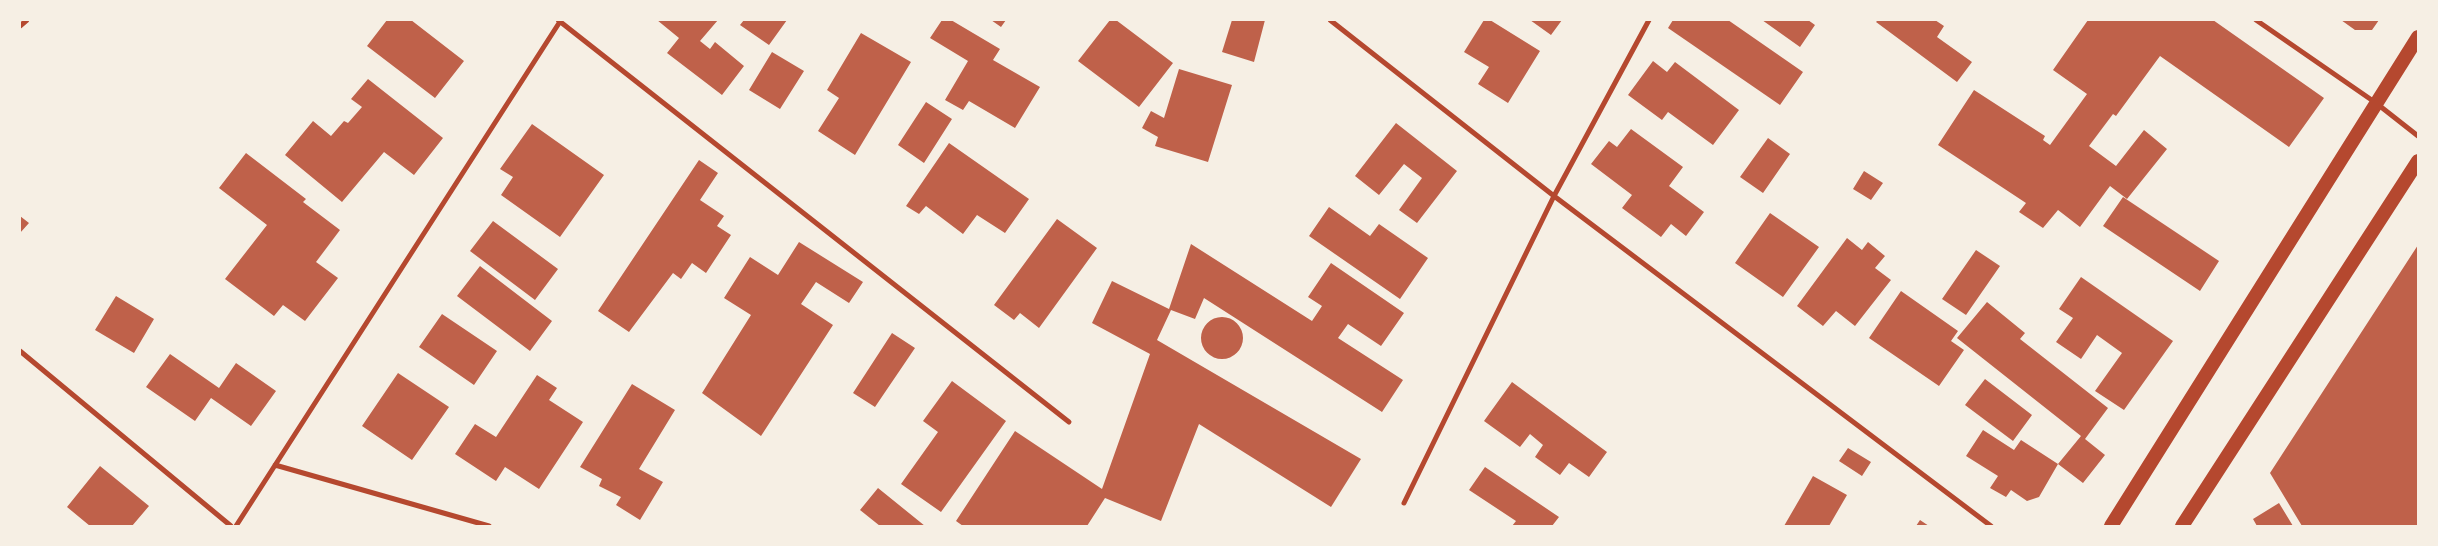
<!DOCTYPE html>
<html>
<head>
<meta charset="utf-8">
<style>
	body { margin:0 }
	#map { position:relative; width:2438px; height:546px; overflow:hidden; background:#f6efe4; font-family:Arial,sans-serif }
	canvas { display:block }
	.frame { position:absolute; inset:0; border:21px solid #f6efe4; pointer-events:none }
</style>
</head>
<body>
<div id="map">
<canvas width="2438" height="546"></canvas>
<div class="frame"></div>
</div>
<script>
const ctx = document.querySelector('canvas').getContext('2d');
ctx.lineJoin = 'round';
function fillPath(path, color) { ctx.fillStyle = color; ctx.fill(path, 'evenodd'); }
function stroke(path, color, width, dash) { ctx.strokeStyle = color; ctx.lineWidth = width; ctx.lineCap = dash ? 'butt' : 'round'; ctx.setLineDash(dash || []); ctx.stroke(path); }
fillPath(new Path2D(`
	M387 20H411L464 61 435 98 367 46Z
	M657 20H718L700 41 710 49 715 42 744 66 722 95 667 53 679 38Z
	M744 20H787L769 45 740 25Z
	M942 20H951L1000 49 993 60 1040 87 1015 128 969 101 963 110 945 100 968 61 930 38Z
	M991 20H1006L1001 27Z
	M1110 20H1116L1173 63 1139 107 1078 61Z
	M1232 20H1265L1254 62 1222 52Z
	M1484 20H1490L1540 51 1508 103 1478 84 1489 67 1464 52Z
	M1530 20H1562L1551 35Z
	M1673 20H1728L1803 72 1780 105 1668 28Z
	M1762 20H1808L1815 25 1800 47Z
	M1878 20H1935L1944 26 1937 37 1972 62 1957 82 1876 22Z
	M2088 20H2213L2324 98 2289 147 2160 56 2116 116 2113 114 2089 146 2116 166 2144 130 2167 149 2127 199 2110 186 2080 227 2058 210 2043 228 2019 212 2026 203 1938 145 1974 90 2045 136 2043 140 2050 145 2087 94 2053 70Z
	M2341 20H2379L2372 30H2355Z
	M861 33 911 62 855 155 818 131 839 98 827 90Z
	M772 52 804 71 780 109 749 90Z
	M1653 61 1667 72 1675 62 1739 110 1713 145 1668 112 1662 120 1628 95Z
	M1179 69 1232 85 1208 162 1155 146 1158 137 1142 128 1151 111 1164 118Z
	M368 79 443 138 414 175 384 152 342 202 285 155 313 121 331 136 344 121 348 123 362 107 351 99Z
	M926 102 952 119 924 163 898 145Z
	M1396 123 1457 171 1417 223 1399 210 1422 178 1404 164 1379 195 1355 176Z
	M532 124 604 175 560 237 501 195 513 177 500 169Z
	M1631 129 1683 167 1669 186 1704 212 1686 236 1671 224 1661 237 1622 208 1632 195 1591 164 1609 141 1617 147Z
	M1768 138 1790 154 1763 193 1740 177Z
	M949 143 1029 199 1005 233 977 215 963 234 926 206 919 214 906 206Z
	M246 153 306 199 303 202 340 230 316 262 338 278 305 321 283 305 274 316 225 279 267 225 219 188Z
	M699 160 718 173 700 200 724 216 717 226 731 235 706 273 692 263 681 279 673 273 629 332 598 311Z
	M1864 171 1883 183 1871 200 1853 189Z
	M2123 197 2219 261 2200 291 2103 226Z
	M1329 207 1370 236 1379 224 1428 258 1400 299 1309 236Z
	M1770 213 1819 247 1783 297 1735 263Z
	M20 216 29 223 20 233Z
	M1057 219 1097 248 1039 328 1020 313 1014 320 994 305Z
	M493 221 558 269 535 300 470 251Z
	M1847 238 1862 250 1868 242 1885 256 1875 268 1891 280 1855 326 1836 311 1823 326 1797 306Z
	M799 242 863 282 849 303 816 282 801 304 833 325 761 436 702 393 751 315 724 298 750 257 778 275Z
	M1191 244 1312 321 1322 306 1308 297 1331 263 1404 313 1381 346 1348 324 1338 338 1403 380 1382 412 1204 298 1195 319 1171 310 1157 340 1361 459 1331 507 1199 424 1161 521 1105 498 1087 526H963L956 521 1015 431 1102 489 1150 354 1092 323 1112 281 1169 309Z
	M2418 245V526H2302L2270 473Z
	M1976 250 2000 266 1966 315 1942 299Z
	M480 266 552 321 530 351 457 296Z
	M2081 277 2173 341 2124 410 2095 391 2122 353 2097 335 2081 359 2056 342 2073 318 2059 309Z
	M1901 291 1958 331 1951 341 1964 350 1939 386 1869 338Z
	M116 296 154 319 134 353 95 330Z
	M1987 302 2025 333 2020 339 2108 408 2085 439 2105 455 2083 483 2058 464 2081 436 1957 338Z
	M442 314 497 351 474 385 419 347Z
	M1201 338a21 21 0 1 1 42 0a21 21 0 1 1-42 0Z
	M892 333 915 348 875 407 853 393Z
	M170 354 219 388 236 363 276 391 251 426 211 398 195 421 146 387Z
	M398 373 449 407 412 460 362 426Z
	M537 375 557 388 549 400 583 422 539 489 505 467 496 481 455 454 475 424 496 437Z
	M1985 379 2032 415 2013 441 1965 405Z
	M952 381 1006 421 941 512 901 484 938 432 923 421Z
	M1512 382 1607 452 1589 477 1569 463 1560 475 1535 457 1543 445 1530 434 1520 447 1484 421Z
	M632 384 675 410 639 469 663 482 640 520 616 505 621 497 599 486 602 479 580 467Z
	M1983 430 2014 450 2021 440 2058 464 2039 497 2027 501 2011 490 2006 497 1990 488 1998 476 1966 456Z
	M1848 448 1871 462 1862 476 1839 461Z
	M100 466 149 506 132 526H90L67 507Z
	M1485 467 1559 517 1552 526H1512L1516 521 1469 490Z
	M1813 476 1847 495 1829 526H1784Z
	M878 488 925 526H880L860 510Z
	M2279 503 2293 526H2257L2253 519Z
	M1920 520 1929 526H1916Z`), '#bf614a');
stroke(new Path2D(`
	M558 20 1069 422
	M1330 20 1554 196 1991 526
	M2256 20 2376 103 2418 136
	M20 26 27 20
	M20 351 231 526
	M275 465 489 526
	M1404 503 1554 196 1649 20
	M236 526 561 20`), '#b5482f', 5);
stroke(new Path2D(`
	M2111 526 2418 37
	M2182 526 2418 161`), '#b5482f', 14);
</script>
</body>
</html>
